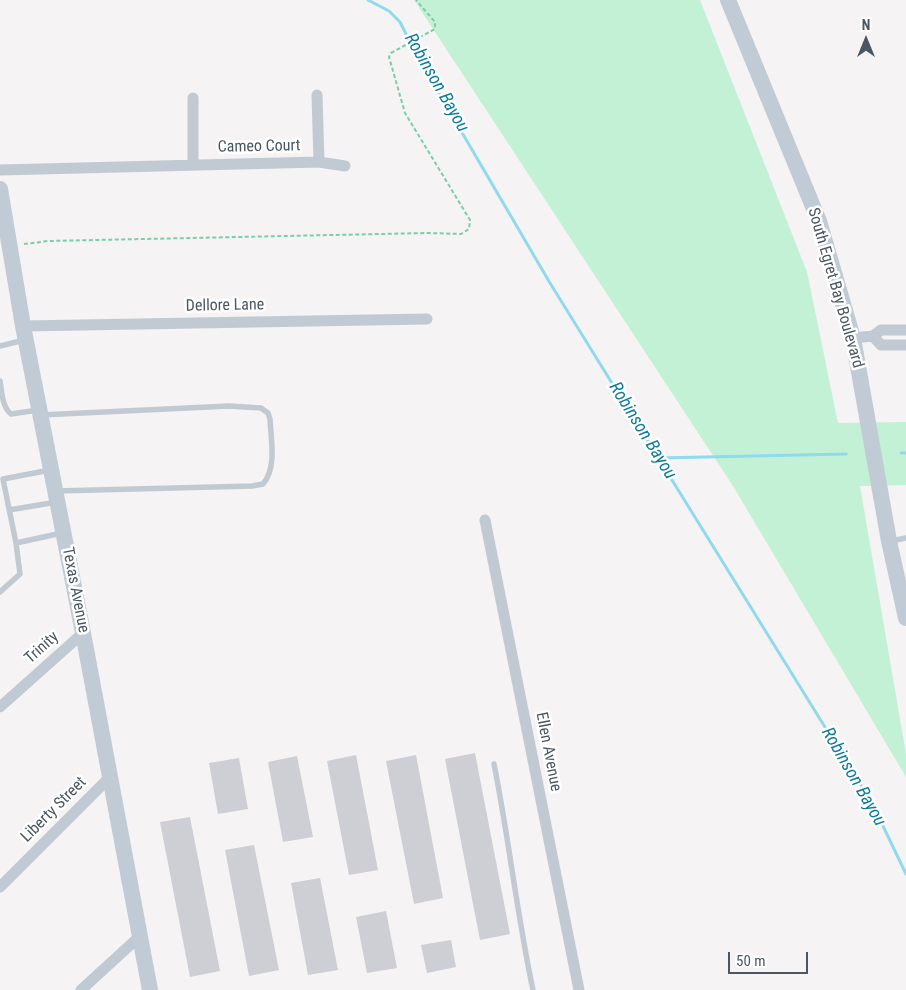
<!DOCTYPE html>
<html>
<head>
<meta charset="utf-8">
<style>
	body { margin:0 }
	#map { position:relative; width:906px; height:990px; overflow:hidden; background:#f5f3f3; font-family:"Roboto Condensed",sans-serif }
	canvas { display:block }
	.north { position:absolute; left:841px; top:15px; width:50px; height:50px; -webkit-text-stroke:4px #fff; paint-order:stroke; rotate:0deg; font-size:14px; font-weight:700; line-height:20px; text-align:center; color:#4a5661 }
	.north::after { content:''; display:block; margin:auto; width:18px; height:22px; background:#4a5661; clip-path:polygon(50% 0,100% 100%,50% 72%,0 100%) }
	.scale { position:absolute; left:728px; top:952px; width:80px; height:22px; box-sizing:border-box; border:2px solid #4a5661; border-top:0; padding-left:6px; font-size:15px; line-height:18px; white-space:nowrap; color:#4a5661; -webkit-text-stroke:4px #fff; paint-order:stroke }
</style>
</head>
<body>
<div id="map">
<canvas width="906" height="990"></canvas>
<div class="north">N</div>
<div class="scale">50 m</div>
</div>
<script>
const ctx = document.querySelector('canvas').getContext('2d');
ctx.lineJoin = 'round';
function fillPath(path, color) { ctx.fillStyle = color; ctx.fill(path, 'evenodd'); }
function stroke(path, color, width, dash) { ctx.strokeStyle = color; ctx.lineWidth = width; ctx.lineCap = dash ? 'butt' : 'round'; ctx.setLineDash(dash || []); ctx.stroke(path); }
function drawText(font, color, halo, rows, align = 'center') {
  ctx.font = font + ' "Roboto Condensed",sans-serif'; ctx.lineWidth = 5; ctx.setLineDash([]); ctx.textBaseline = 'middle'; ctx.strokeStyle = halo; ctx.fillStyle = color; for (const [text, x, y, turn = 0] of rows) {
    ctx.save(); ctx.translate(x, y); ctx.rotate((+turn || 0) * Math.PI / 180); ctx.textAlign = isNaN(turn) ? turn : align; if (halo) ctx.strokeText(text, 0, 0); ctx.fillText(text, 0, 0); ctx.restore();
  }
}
fillPath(new Path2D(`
	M414 0H700L807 272 838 423 906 422V485L860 486 906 754V777L733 486Z`), '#c3f1d5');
stroke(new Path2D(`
	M368 0 389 11 400 22 416 54 550 283 872 803 906 874
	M901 453H906
	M659 458 846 454`), '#90daee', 3);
fillPath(new Path2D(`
	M475 753 510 934 480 940 445 759Z
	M356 755 378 870 349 875 327 761Z
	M416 755 443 898 414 904 386 761Z
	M297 756 313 837 283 842 268 762Z
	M239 758 248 809 218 814 209 763Z
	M190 817 220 971 190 977 160 822Z
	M254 845 279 970 249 976 225 850Z
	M320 878 338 970 308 975 291 883Z
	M386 911 397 968 367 973 356 917Z
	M451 940 456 967 427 973 421 945Z`), '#cdcfd5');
stroke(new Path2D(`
	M24 244 48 241 427 233 461 234 469 229 470 220 405 113 389 57 391 53 435 29V22L416 0`), '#7ad0a6', 2, [4, 2.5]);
stroke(new Path2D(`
	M0 346 24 340
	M0 381C2 392 2 407 11 414L38 410
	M41 415 229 406 261 408 268 413 270 419C271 440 277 468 263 484L252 486 56 491
	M9 510 57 502
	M891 541 906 538
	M16 543 3 479 50 470
	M0 592 20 574 16 543 62 533
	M494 764C509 839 517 915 533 990`), '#c1cad2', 5.5);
stroke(new Path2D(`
	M317 95 319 162
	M193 98V165
	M0 170 319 162 345 166
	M23 326 427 319
	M873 336 881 345H906
	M853 338 873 336 881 330H906
	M485 520 579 990
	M0 707 83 633
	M0 887 110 777
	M81 990 140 936`), '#c1cad2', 11);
stroke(new Path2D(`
	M728 0 819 221 853 338 889 541 906 618
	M0 189 23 326 83 633 150 990`), '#c1cbd6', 16);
drawText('16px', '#4a5661', '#fff', [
	["Cameo Court",259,147,-1],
	["South Egret Bay Boulevard",835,288,74],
	["Dellore Lane",225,306,-1],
	["Texas Avenue",75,590,79],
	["Trinity",42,648,-42],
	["Ellen Avenue",548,752,79],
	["Liberty Street",54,810,-45]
]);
drawText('italic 18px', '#0c7c9b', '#fff', [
	["Robinson Bayou",436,83,60],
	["Robinson Bayou",642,431,58],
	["Robinson Bayou",853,777,60]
]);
</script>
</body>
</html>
